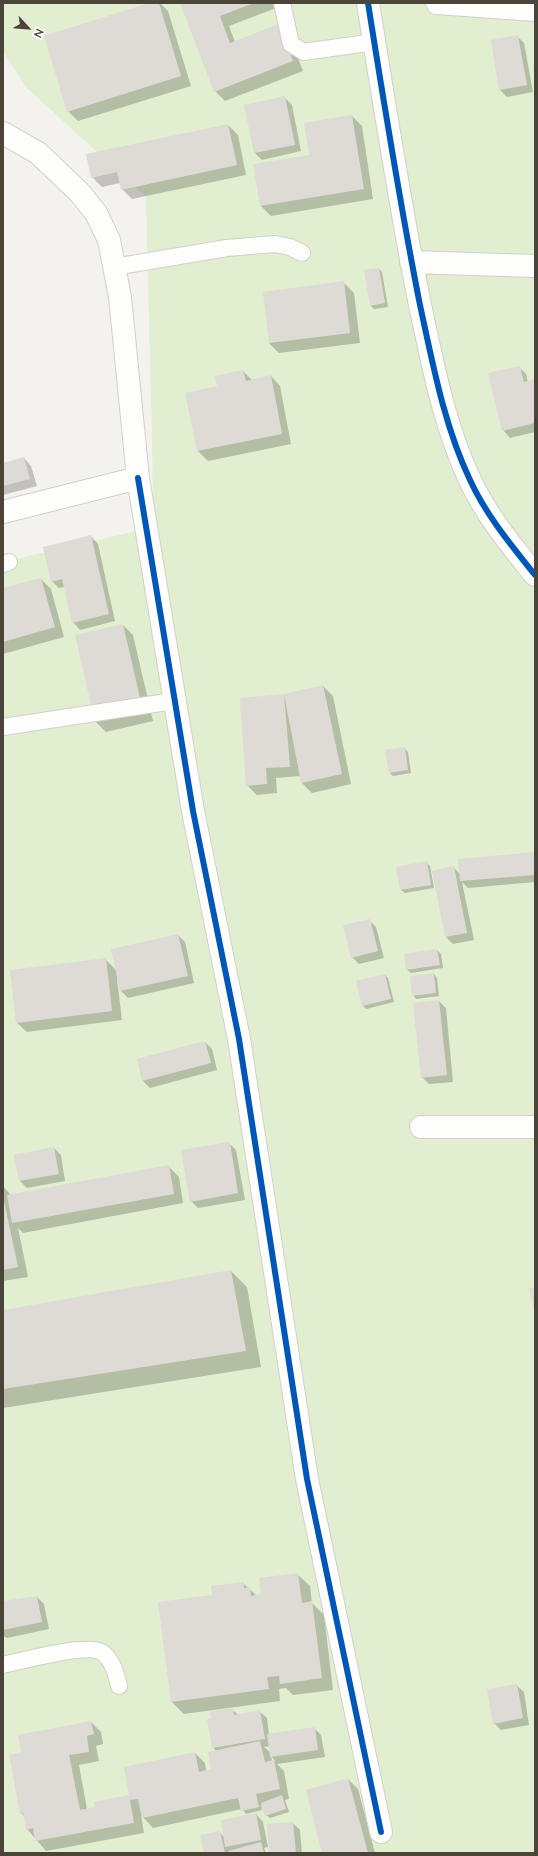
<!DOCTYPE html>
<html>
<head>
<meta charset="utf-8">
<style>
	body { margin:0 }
	#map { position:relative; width:538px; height:1856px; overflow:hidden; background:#f4f2ee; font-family:Lato,sans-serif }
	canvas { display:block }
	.frame { position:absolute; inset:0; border:4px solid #4b4439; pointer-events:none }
	.north { position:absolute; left:8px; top:8px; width:40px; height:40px; -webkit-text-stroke:3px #fff; paint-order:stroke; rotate:116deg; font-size:11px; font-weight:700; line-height:16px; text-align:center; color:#4b4439 }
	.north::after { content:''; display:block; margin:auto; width:14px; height:18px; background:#4b4439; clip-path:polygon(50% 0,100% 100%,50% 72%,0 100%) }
</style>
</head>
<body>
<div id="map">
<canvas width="538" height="1856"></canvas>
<div class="frame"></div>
<div class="north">N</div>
</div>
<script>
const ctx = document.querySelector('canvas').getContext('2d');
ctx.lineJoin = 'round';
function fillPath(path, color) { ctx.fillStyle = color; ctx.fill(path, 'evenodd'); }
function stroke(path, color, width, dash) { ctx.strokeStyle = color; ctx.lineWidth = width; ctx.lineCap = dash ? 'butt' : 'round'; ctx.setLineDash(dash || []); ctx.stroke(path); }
fillPath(new Path2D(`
	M3 3H535V1853H3V562L154 527 146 197 26 87 3 51Z`), '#e1eecf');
fillPath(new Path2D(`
	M153 3H160L168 11 191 86 78 121 68 111Z
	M182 3H289L229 26 235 42 289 35 303 71 225 101 215 91Z
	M517 36 524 43 533 92 507 97 500 90Z
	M285 98 292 105 301 151 262 160 255 153Z
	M352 116 362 126 373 199 271 216 261 206Z
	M228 125 238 135 246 175 132 199 122 189 120 183 102 187 92 177Z
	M379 269 382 272 388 307 374 309 371 306Z
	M344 283 354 293 360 343 279 353 269 343Z
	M519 367 526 374 528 382 535 380V432L510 438 503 430Z
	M243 371 252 380 271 376 280 386 291 444 208 461 198 451 218 387Z
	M24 458 31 466 37 486 3 495V464Z
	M91 536 98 544 115 621 80 630 73 622 65 587 59 588 52 581Z
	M41 579 51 589 64 637 3 654V587L5 589Z
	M123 625 133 635 153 721 106 732 96 722 76 636Z
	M323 686 333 696 351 784 312 793 302 783 301 776 276 778 277 793 257 795 247 785 241 699 284 695Z
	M404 748 408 752 411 773 393 776 390 773Z
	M533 853 535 855V882L468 888 462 882 474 940 453 944 446 937 433 871 453 867 461 875Z
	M426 862 430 866 434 888 405 893 401 890 397 868Z
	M369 920 376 927 384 958 359 964 352 957Z
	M178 935 185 942 194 983 128 998 121 991 118 978 117 979 122 1020 27 1032 17 1023 105 959 116 970Z
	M437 950 441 954 443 968 411 973 407 970Z
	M434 974 437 978 439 996 416 999 413 995Z
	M385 975 388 978 394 1002 366 1009 363 1006 357 981Z
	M439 1001 446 1008 453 1082 429 1084 422 1077Z
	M205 1042 212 1049 217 1070 150 1088 143 1081 138 1059Z
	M229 1143 236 1150 245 1200 198 1208 191 1201Z
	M54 1148 61 1155 65 1181 27 1188 20 1181 15 1155Z
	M169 1167 179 1177 183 1203 23 1233 18 1228 28 1277 3 1281V1186L11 1195Z
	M231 1271 247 1287 261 1367 3 1408V1311Z
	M297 1574 310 1586 312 1603 324 1615 333 1690 293 1695 286 1688 279 1689 280 1701 184 1714 172 1702 213 1596 243 1583 257 1596 262 1595Z
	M37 1597 44 1604 49 1629 7 1638 3 1636V1602Z
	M516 1685 524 1692 529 1725 501 1730 494 1723Z
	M232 1709 238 1715 259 1711 267 1718 269 1735 314 1728 321 1735 325 1757 277 1764 284 1771 289 1799 285 1800 289 1812 270 1818 266 1815 263 1805H261L262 1810 246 1814 242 1809 153 1828 141 1815 144 1833 46 1851 27 1829 25 1817 21 1813 22 1754 91 1722 101 1732 103 1744 96 1746 99 1761 79 1765 87 1809 97 1808 130 1796 195 1753 205 1763 206 1771 212 1770 216 1751 213 1747ZM270 1746 271 1753 264 1747ZM271 1756 275 1761H272Z
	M348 1779 358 1789 375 1853H323Z
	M256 1814 263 1822 268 1847 264 1848 266 1853H205L219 1832 224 1837Z
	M293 1823 300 1830 302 1853H270Z`), '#0003');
fillPath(new Path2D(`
	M149 3H159L181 76 67 112 44 36Z
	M180 3H254L220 16 230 43 279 24 293 61 214 92Z
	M518 35 527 85 499 90 491 40Z
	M285 96 295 145 254 153 244 105Z
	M352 115 364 189 260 206 253 164 309 155 304 123Z
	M228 124 237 165 121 190 117 172 91 178 86 154Z
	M379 268 385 303 370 306 364 270Z
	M344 281 350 333 269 343 263 292Z
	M520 366 524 382 535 379V423L502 431 488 373Z
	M243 370 246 381 271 375 282 434 197 451 185 393 217 386 215 376Z
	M24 457 30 479 3 486V463Z
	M91 535 109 614 72 623 62 579 51 582 43 547Z
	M41 578 55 627 3 642V588Z
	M123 624 143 711 95 722 75 635Z
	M323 685 342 774 301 783 284 694 290 767 266 768 267 784 246 786 240 698 284 694Z
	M405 747 408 770 389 773 385 750Z
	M534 852 535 875 460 881 458 859Z
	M427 861 431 885 400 890 396 867Z
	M454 866 467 933 445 937 432 871Z
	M370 919 378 951 351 958 343 925Z
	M178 934 188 976 120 991 111 949Z
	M437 949 440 965 406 970 404 954Z
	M106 958 112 1011 16 1023 10 970Z
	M434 973 436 993 412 996 410 976Z
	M385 974 391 999 362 1006 356 981Z
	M439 1000 447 1075 421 1078 413 1003Z
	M205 1041 211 1063 142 1081 137 1059Z
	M230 1142 238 1193 190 1202 181 1150Z
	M54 1147 59 1174 19 1181 14 1155Z
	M169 1165 174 1194 12 1223 7 1195Z
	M3 1196 18 1267 3 1270Z
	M231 1270 246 1351 3 1389V1310Z
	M535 1287V1309H534L529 1289Z
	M298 1573 302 1603 312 1601 322 1678 280 1684 279 1676 267 1677 269 1689 171 1702 158 1602 212 1595 211 1586 244 1582V1588L250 1587 251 1596 261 1594 259 1578Z
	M37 1596 42 1622 3 1630V1601Z
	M517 1684 523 1718 493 1724 487 1689Z
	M233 1708 234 1715 260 1710 265 1739 212 1748 207 1719 211 1718 210 1712Z
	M91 1721 94 1734 87 1736 89 1752 69 1755 80 1810 95 1807 94 1802 129 1795 124 1767 195 1752 199 1772 211 1769 208 1752 260 1741 265 1762 274 1760 280 1789 256 1794 259 1807 241 1811 238 1798 142 1818 138 1799 130 1800 134 1823 35 1841 33 1828 26 1830 23 1813 20 1814 9 1755 21 1753 18 1735Z
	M315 1727 318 1750 270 1757 267 1734Z
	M348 1778 368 1853H322L306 1790Z
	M282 1795 286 1809 265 1816 261 1803Z
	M256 1813 261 1840 225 1847 221 1820Z
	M293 1822 296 1853H269L267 1824Z
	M220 1831 225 1853H204L200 1835Z
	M261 1842 264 1853H229L228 1851Z`), '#dedbd6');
const lane = new Path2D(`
	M282 3 291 44 304 52 374 42
	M114 267 227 248 275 244 290 247 302 253
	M3 564 9 562
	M3 727 174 701
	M3 1665C21 1661 90 1642 103 1653 113 1661 116 1674 119 1686`);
const street = new Path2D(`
	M368 3C384 104 400 205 420 305 433 365 444 425 470 480 486 515 511 545 535 575
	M437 3 535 10
	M3 133 38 153 79 192 96 213 109 240 120 297 138 478 3 512
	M411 262 535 266
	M138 478 193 811 239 1039 307 1479 381 1832
	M421 1127H535`);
stroke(lane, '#d2d0cb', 18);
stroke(street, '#d2d0cb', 24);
stroke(lane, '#fdfdfc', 16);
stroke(street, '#fdfdfc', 22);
stroke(new Path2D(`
	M368 3C384 104 400 205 420 305 433 365 444 425 470 480 486 515 511 545 535 575
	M138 478 193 811 239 1039 307 1479 381 1832`), '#0057b8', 6);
</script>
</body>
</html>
